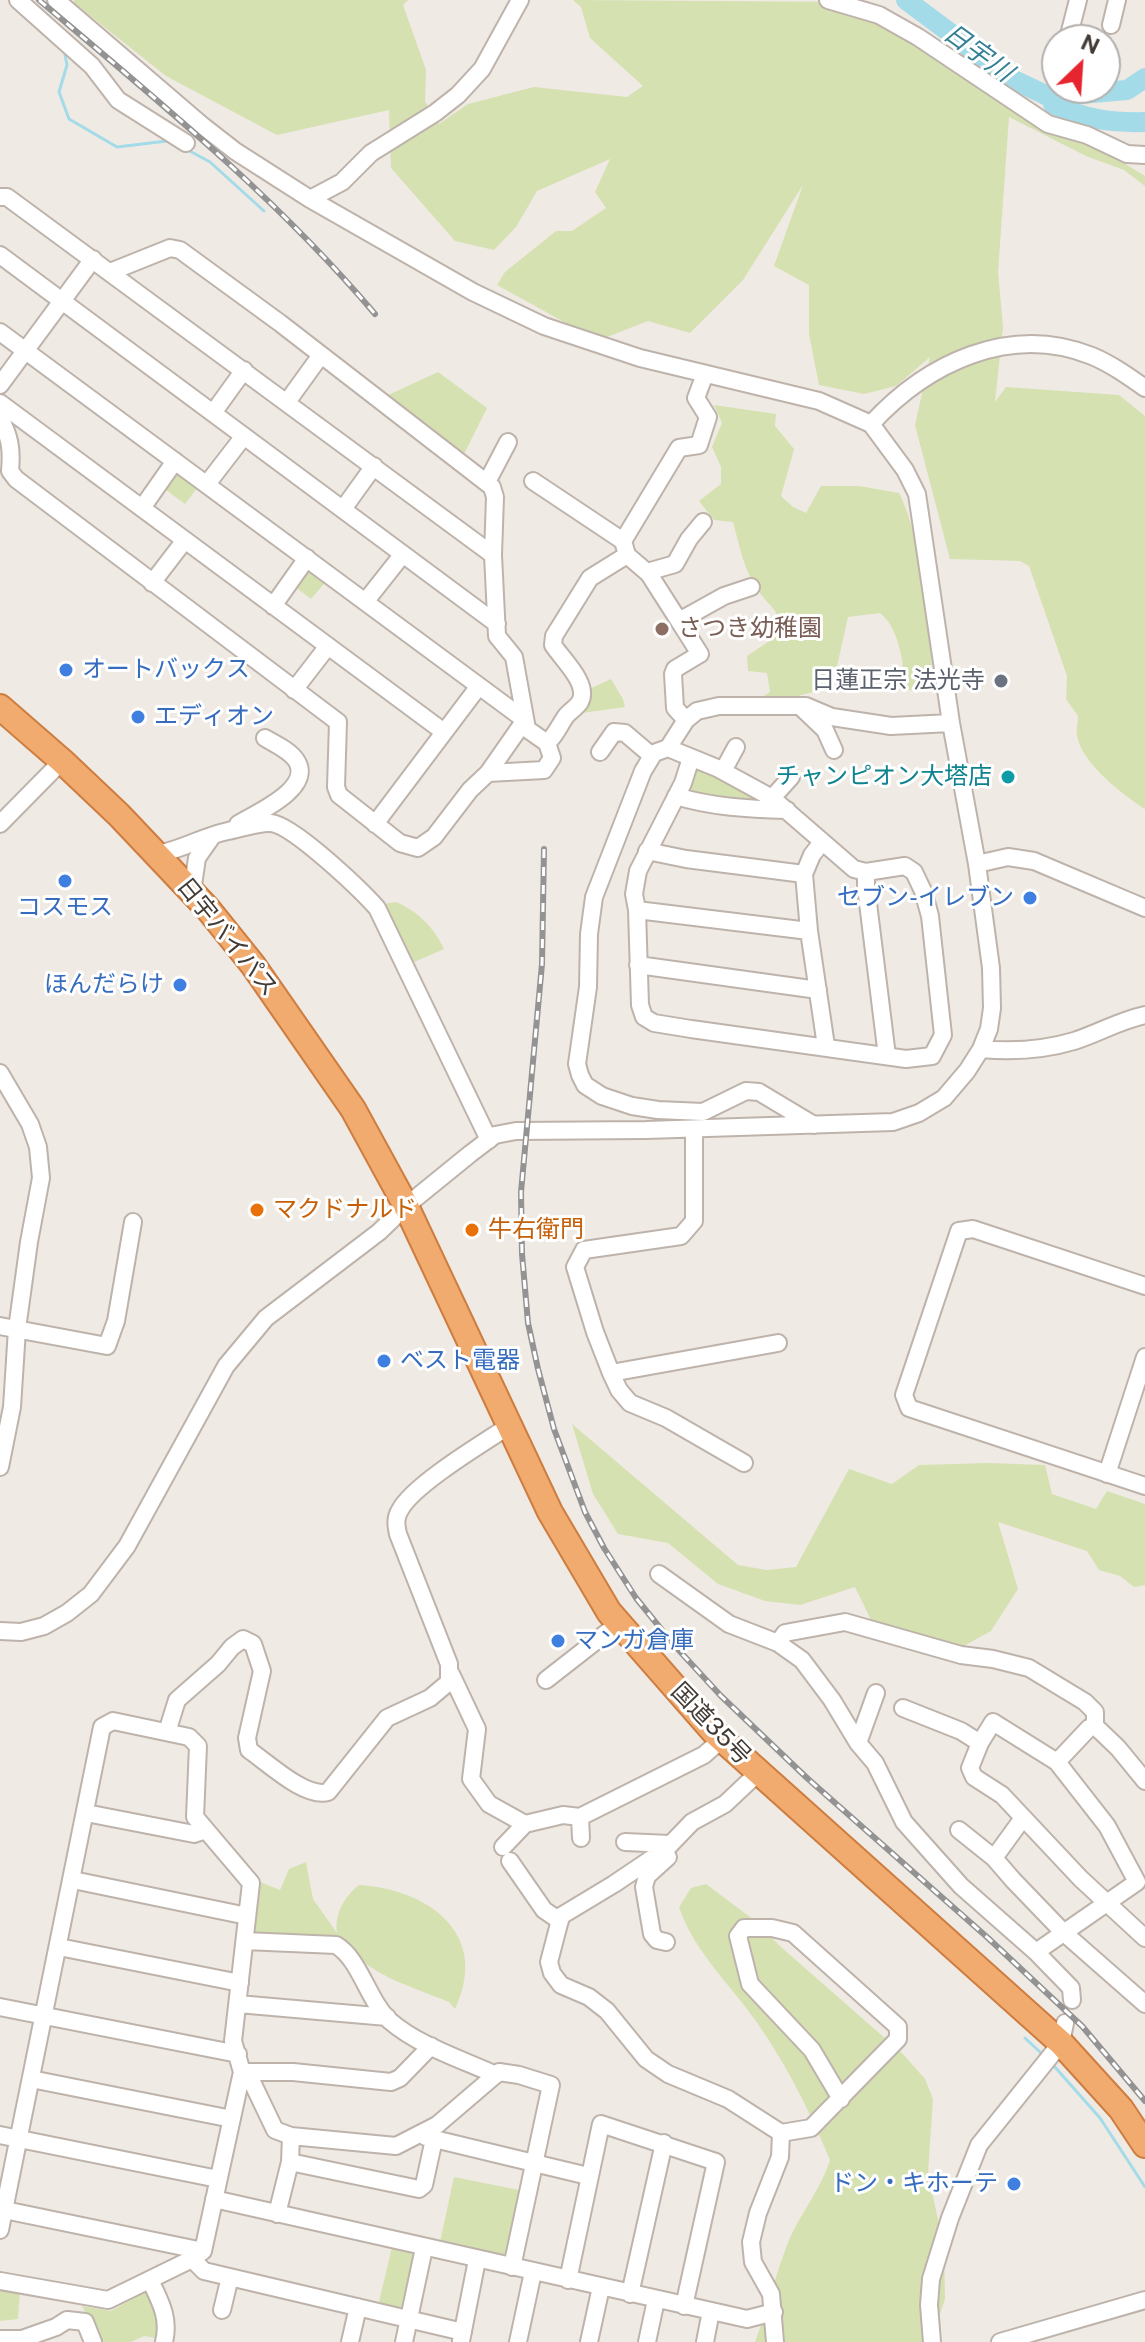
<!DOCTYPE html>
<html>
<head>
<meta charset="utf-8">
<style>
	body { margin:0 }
	#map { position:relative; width:1145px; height:2342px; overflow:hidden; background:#f0eae4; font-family:"Public Sans",sans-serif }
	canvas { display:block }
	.north { position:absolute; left:1041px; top:24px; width:80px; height:80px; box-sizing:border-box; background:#fff; border:2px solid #b3b0ae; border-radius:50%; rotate:25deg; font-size:22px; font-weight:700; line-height:32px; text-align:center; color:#423a34 }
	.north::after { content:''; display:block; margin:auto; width:28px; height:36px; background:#e7252f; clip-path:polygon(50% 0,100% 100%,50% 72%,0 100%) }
</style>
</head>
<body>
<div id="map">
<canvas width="1145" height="2342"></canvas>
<div class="north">N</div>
</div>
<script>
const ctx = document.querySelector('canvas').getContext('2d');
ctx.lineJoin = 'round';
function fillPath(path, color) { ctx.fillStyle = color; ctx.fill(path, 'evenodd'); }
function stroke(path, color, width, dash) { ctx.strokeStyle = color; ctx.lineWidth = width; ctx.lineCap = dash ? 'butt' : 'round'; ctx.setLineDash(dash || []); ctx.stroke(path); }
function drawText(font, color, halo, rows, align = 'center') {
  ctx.font = font + ' "Public Sans","Noto Sans JP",sans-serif'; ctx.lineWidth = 6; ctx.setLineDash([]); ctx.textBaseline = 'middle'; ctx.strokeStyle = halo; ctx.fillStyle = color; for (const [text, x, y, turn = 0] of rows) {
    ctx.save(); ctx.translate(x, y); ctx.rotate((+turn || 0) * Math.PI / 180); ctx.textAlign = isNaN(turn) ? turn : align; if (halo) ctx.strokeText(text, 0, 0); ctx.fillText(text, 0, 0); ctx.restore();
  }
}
fillPath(new Path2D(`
	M74 0H408L403 5 426 70 425 101 439 124 468 104 534 87 627 97 643 86 590 38 581 7 573 0 851 2 968 53 1013 95 1145 176V186L1124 170 1086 156 1009 117 998 272 1003 327 995 402 1006 387 1119 395 1145 416V809C1123 795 1081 763 1077 735 1076 730 1078 722 1078 716L1066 699 1067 676 1029 566 1020 561 950 559 915 425 930 357 896 386 864 394 819 385 809 334V285L774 266 803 185 743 280 690 333 648 321 607 337 584 333 497 285 505 272 556 231H572L606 208 595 192 610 159 537 191 516 227 494 250 455 241 391 168 389 110 277 135 166 76 74 3Z
	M438 372 487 408 463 456 384 397Z
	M714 405 776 414 775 426 794 449 781 496 793 507 806 513 821 486H859L899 493C921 537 936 636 931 685L918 691 908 690C899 679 904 672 902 659 898 641 894 624 880 613L848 617 837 666 825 674 828 688 794 697 756 701 770 692 767 673 748 671 747 656 783 632C777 606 770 608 757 589 744 570 739 544 733 522L714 520 699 501 721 484V467L712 447 722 423Z
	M177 467 200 484 185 504 162 487Z
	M307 563 328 579 311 599 291 584Z
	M611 679 623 699 625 707 582 713 585 691Z
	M702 768 771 802C744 807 707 801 683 789L694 771Z
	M396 902C418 911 434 928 444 949L412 963 384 904Z
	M572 1424 738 1565 767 1570 796 1567 849 1469 892 1484 919 1465 987 1463 1045 1465 1052 1494 1096 1509 1107 1491 1145 1504V1585L1134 1587 1120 1576 1099 1570 1087 1551 998 1522 1018 1589 991 1631 962 1647 873 1624 855 1587 800 1605 765 1601 718 1584 668 1543 618 1534 593 1494Z
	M306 1862 313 1899 337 1933C334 1915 344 1897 359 1885 428 1889 491 1934 455 2009L449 2002C406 1984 368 1976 339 1937L253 1934 260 1882 280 1890 289 1869Z
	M706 1884 754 1920 781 1947 903 2054 925 2079 933 2099 928 2173 944 2248 945 2299 931 2342H755C767 2311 774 2279 786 2248 797 2217 820 2192 830 2160 810 2112 788 2067 758 2024 732 1986 694 1952 679 1907L691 1888Z
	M454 2177 524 2191 508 2262 439 2247Z
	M392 2247 416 2253 408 2308 402 2311 378 2306Z
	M0 2286 20 2290 18 2319 0 2321Z
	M151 2289 161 2329 156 2338 144 2336 131 2342H100L82 2306 111 2311Z`), '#d5e1b0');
stroke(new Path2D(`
	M64 50 67 65 59 92 69 119 117 147 167 141 172 143
	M186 149 210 162 264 211
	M1025 2038 1041 2053
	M1054 2066 1100 2118 1145 2187`), '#a4dbe9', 3);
stroke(new Path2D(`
	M906 0 1012 79 1054 99 1053 104C1084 119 1111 123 1145 122
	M1054 99 1057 96 1127 90 1145 78`), '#a4dbe9', 20);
const minor = new Path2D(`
	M18 0 92 66 118 100 186 143
	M828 0 879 15 918 37 1048 124 1087 135 1127 154 1145 155
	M1111 25 1117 0
	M1069 35 1078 0
	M0 197H7L493 555 497 636 514 657 527 729 547 743 552 758 544 770 488 773 470 790 434 837 418 848 400 843 339 795 336 787 338 722 16 479 10 471C12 449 10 437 0 418
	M310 199 342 182 371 153 435 113 458 95 482 69 520 0
	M0 255 497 624
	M110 272 170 248 180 250 280 323 492 487 495 497 493 555
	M0 332 525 720
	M0 385 93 259
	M287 402 321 355
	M0 403 444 732
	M213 413 244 370
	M871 424C927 363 1010 323 1092 356 1111 364 1128 376 1145 388
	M533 481 623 541 679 448 699 445 708 417 696 398 705 374
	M487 482 508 442
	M207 484 244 436
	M142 508 175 461
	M343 509 374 466
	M627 555 649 574 679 621 724 596 751 587
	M647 572 675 564 689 539 703 522
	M152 583 185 540
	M365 602 403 554
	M273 606 307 558
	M679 621 700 654 675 669 673 674 675 708 686 720
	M294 690 328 646
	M803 709 825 730 834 750
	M547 743C556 735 559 726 566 716 570 711 576 708 580 702 590 684 562 659 553 645L554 636 590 578 627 555 623 541
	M668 748 717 768 772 798 854 869 866 872 905 866 914 872 923 891 930 916 943 1035 932 1056 906 1059 691 1029 654 1023 644 1017 640 1005 637 910 634 894 638 871 683 783 691 758
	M600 752 614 732 625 733 652 756
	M723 771 736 747
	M488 773 525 720
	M676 796C711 807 750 809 787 810
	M772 798 791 777
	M0 824 62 761
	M238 824C256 813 315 788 296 760 289 750 275 744 265 738
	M375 824 479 686
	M822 842 812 855 804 874 809 931 826 1046
	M647 851 686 859 804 874
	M157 854C182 850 203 836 228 831 238 829 261 822 271 823 293 825 360 889 377 908L489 1140
	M977 864 1008 857 1034 861 1145 908
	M866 872V887L887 1056
	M192 892 197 858 211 838
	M637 910 809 931
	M638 965 818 990
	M981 1049C1013 1052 1044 1050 1074 1041 1099 1033 1118 1021 1145 1015
	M0 1073 30 1124 38 1147 41 1178 29 1242 17 1329 12 1407 0 1467
	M814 1125 759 1092 746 1091 703 1112 658 1110 632 1106 602 1096 585 1085 580 1075 577 1064 588 987 589 934 594 897 643 771 654 753 668 748 686 720 697 711 719 706H806L832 717 891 726 951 723
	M694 1129V1221L681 1236 584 1250 575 1267 595 1332 611 1373 778 1343
	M1145 1286 973 1229 959 1231 904 1395 909 1408 1145 1486
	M0 1326 107 1346 116 1321 133 1222
	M611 1373 619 1390 630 1403 666 1418 744 1463
	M1107 1474 1145 1357
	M659 1574 729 1624 778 1643
	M0 1631 21 1632 44 1626 67 1613 91 1594 127 1546 226 1366 266 1318 379 1232 406 1206 470 1154 495 1135 516 1131 646 1130 893 1122 919 1113 944 1098 967 1071 981 1049 989 1029 992 1008 991 968 977 864 951 723 917 494 905 470 871 424 819 401 640 358 544 326 473 292 310 199 235 151 203 126 56 0
	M451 1674 477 1729 471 1779 489 1804 525 1824 503 1847
	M546 1680 619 1623
	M903 1708 961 1731 980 1743 970 1768 974 1777 1002 1795 1081 1879 1145 1938
	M167 1732 177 1700 218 1664 232 1647 243 1639 253 1644 262 1671 247 1738 249 1750C268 1763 306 1799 328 1792L387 1718 430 1698 449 1682V1664L398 1534C396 1525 395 1518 400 1510 413 1485 483 1443 509 1426
	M858 1743 876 1693
	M980 1743 993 1722 1057 1762 1107 1826 1137 1882 1036 1952
	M1057 1762 1089 1728 1095 1726 1118 1748 1145 1781
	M759 1772 725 1804 692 1822 666 1849 614 1884 561 1916 549 1962 552 1973 561 1985 589 1997 607 2011 646 2059 668 2074 728 2099 781 2133 780 2157 758 2213 751 2242 753 2262 771 2294 775 2342
	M86 1813 194 1834 206 1830
	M1023 1818 994 1858 1013 1880 1063 1932 1145 2004
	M525 1824 563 1815 580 1817
	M959 1830 994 1858
	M581 1838 580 1817 704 1755 722 1739
	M625 1842 670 1844
	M510 1861 544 1910 560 1921
	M73 1880 247 1916
	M245 1941 336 1945C360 1959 368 2001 390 2021 419 2046 461 2059 496 2075
	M666 1942 657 1940 652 1934 644 1887 647 1876 668 1857
	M59 1947 240 1983
	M1072 2000 1071 1988 1036 1952 961 1886 904 1822 875 1763 858 1743 832 1700 802 1660 778 1643 785 1633 845 1622 961 1655 993 1659 1029 1668 1085 1702 1095 1712V1726
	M238 2004 387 2017
	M0 2007 238 2054
	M242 2072 253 2084 275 2130 291 2136 396 2146 437 2125 499 2072 519 2075 551 2085 512 2267
	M242 2072H293L391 2082 400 2078 431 2046
	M31 2079 232 2119
	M781 2133 811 2128 898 2039V2027L793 1933 772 1928H744L738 1936 750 1984 812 2050 841 2099
	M0 2135 218 2179
	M426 2137 588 2176
	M290 2162 419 2189 424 2185 434 2139
	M214 2199 747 2319 774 2312
	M0 2209 203 2251
	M277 2214 290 2162 291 2136
	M0 2230 102 1727 113 1721 189 1737 198 1746 195 1817 251 1883 233 2041 242 2072 203 2251 192 2259 108 2300 0 2281
	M192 2259 204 2271 463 2332
	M150 2280C160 2301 170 2318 164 2342
	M568 2280 601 2124 716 2162 684 2306
	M630 2294 664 2143
	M222 2310 230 2277
	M0 2339H22L56 2327 67 2320 85 2322 93 2342
	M461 2341 477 2260
	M350 2342 358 2307
	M404 2342 424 2248
	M518 2342 533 2272
	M589 2342 601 2287
	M647 2342 656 2300
	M705 2342 711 2311
	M932 2342 929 2305 931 2279 950 2218 979 2145 1061 2043 1065 2023
	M1000 2342 1145 2300`);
const highway = new Path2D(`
	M0 707 62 761 119 815 208 909 253 965 353 1109 406 1206 550 1512 609 1612 714 1732 1061 2043 1121 2109 1145 2145`);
stroke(minor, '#beb3ab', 20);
stroke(highway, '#ce7d40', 28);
stroke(minor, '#fff', 16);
stroke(highway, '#f1ab6e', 24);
const rail = new Path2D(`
	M39 0C156 99 275 196 375 314
	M544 849 542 964 521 1192 522 1254 528 1323 538 1369 554 1429 585 1512 604 1548 636 1598 674 1645 721 1696 807 1778 988 1938 1082 2026 1145 2101`);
stroke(rail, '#939393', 6);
stroke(rail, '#fff', 3, [9]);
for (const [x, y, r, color] of [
	[662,629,8,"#8d6e63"],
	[66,670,8,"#3f7fe0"],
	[1001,681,8,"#6b7280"],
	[138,717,8,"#3f7fe0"],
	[1008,777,8,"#0f9aa8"],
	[65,881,8,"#3f7fe0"],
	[1030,898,8,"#3f7fe0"],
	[180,985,8,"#3f7fe0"],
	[257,1210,8,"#e8710a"],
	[472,1230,8,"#e8710a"],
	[384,1361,8,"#3f7fe0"],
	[558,1641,8,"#3f7fe0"],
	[1014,2184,8,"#3f7fe0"]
]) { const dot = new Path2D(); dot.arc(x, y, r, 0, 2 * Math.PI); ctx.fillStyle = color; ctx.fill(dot); stroke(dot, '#fff', 3); }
drawText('24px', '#785e54', '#fff', [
	["さつき幼稚園",678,629]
], 'left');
drawText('24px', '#366cbe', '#fff', [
	["オートバックス",82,670],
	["エディオン",154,717],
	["セブン-イレブン",1014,898,"right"],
	["コスモス",65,908,"center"],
	["ほんだらけ",164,985,"right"],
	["ベスト電器",400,1361],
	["マンガ倉庫",574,1641],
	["ドン・キホーテ",998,2184,"right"]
], 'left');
drawText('24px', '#5b616d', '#fff', [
	["日蓮正宗 法光寺",985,681]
], 'right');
drawText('24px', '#0d838f', '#fff', [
	["チャンピオン大塔店",992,777]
], 'right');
drawText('24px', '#423a34', '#fff', [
	["日宇バイパス",227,937,51],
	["国道35号",711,1724,46]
]);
drawText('24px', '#c56008', '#fff', [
	["マクドナルド",273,1210],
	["牛右衛門",488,1230]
], 'left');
drawText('italic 26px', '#348094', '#fff', [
	["日宇川",978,53,36]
]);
</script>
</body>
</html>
